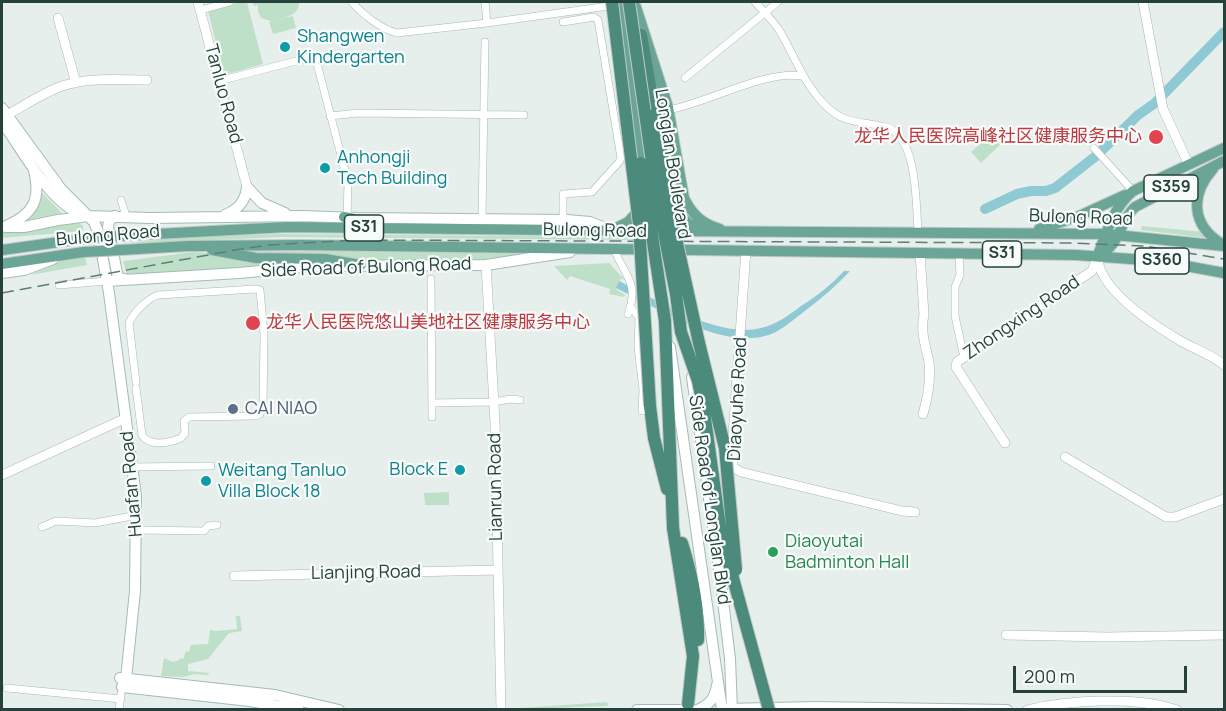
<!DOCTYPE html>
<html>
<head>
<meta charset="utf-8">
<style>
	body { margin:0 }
	#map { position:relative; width:1226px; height:711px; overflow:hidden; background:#e6efeb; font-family:Manrope,sans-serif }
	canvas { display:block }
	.frame { position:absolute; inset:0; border:3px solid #24423a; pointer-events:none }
	.scale { position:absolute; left:1013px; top:666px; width:174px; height:27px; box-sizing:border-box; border:3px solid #24423a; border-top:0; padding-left:8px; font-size:18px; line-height:21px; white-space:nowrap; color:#24423a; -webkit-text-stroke:4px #f7fbf9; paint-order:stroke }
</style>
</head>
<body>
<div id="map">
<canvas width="1226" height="711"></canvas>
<div class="frame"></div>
<div class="scale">200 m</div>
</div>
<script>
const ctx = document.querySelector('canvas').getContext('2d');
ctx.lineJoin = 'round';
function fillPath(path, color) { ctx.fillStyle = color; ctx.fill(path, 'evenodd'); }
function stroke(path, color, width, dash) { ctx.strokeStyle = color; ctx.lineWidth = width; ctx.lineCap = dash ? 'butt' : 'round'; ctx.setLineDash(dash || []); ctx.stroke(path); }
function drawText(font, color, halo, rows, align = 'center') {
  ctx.font = font + ' Manrope,"Noto Sans SC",sans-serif'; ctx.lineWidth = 4.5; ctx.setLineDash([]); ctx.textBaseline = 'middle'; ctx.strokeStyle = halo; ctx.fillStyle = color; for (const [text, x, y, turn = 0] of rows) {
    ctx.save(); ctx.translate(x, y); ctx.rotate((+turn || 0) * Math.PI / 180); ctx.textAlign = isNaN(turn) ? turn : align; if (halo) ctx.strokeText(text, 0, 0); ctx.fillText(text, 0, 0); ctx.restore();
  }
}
fillPath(new Path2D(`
	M240 2H247L263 64 224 75 208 11Z
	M253 2H299C299 17 284 17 273 20L293 16 296 28 273 34 269 22 271 21 261 18 258 11V5L254 6Z
	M992 133 1002 143 981 163 971 152Z
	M40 191 62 213 26 220Z
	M78 222 83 226V231L2 238V233C27 228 52 223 78 222Z
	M1142 226 1204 232 1207 238 1141 230Z
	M282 234 639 237V240L282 237 120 244 185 237Z
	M276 250 542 254 472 262H396L271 256 226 251Z
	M193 252 210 253 319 261 269 267 127 275 123 261Z
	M85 257 87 265 30 275 66 259Z
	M609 263 625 280 620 279 616 289 625 295 624 297 609 294 610 289 570 276 567 280 554 266Z
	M449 492V505H425L424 493Z
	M236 616H240L242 631 229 633 208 659 188 664V671L210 673 207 675 194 674 184 677 161 676 164 658 173 662 179 660 180 658 183 659 186 651 189 652 191 645 208 644 210 630 217 631 237 629Z
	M607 702 608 706 521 709V708Z`), '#bfe0c8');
fillPath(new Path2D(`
	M844 271H850C836 286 822 298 806 310 796 318 786 326 776 332 729 355 658 308 616 288L619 281C657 300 718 339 761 328 776 325 789 315 801 306 817 296 831 285 844 271Z`), '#8ec9d4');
stroke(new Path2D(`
	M985 209 1017 194 1031 191H1046L1055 188 1096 156 1138 115 1155 103 1224 32`), '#8ec9d4', 10);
const minor = new Path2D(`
	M352 2C362 14 381 29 397 33L487 23 616 5
	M485 2 487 23
	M755 2C763 11 772 19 779 30 795 56 802 81 824 104 845 126 860 120 886 127 918 136 916 206 918 232
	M201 10 230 2
	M685 78 778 2
	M219 81 315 56 348 182 347 217
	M668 110C707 103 766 70 801 76
	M330 116 358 113 524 115
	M1094 148 1133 191
	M121 200 126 216
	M482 218 485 42
	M563 220V194L592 192 619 162 621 158 598 20 594 17 563 22
	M614 248C623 275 640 281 628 314
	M959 253 960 275 955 287V316L964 357
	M431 279 432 417
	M59 285 107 281
	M631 307 639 318 638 347 643 389 642 411
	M136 382 129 323C133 313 148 298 158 295L255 289 260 290 264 334 263 406 260 414 256 416 189 417 184 421 185 433 181 438C170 443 149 447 142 435L136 388
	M432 403 494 402 511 399 520 400
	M132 467 211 466
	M42 527 56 521 95 523 132 516
	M137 530 204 531 208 526 217 525
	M7 688 121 699
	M119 710 121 694`);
const tertiary = new Path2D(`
	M198 2 247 187
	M1143 2 1163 109 1189 165
	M58 18 76 83
	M7 115C25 105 43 93 62 86 90 77 119 80 147 80
	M746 250 732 449 733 467 741 472 902 511 915 512
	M920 253 924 315C920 331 926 347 929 362 931 381 928 397 923 414
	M1098 260C1102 292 1154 325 1179 340 1194 349 1211 354 1224 365
	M486 265 495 422 501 710
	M1005 443 956 367 957 362 1092 271 1098 255
	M1065 457 1166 517H1175L1224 499
	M2 475 126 418
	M234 576 497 570
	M1006 635 1107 637 1224 635
	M1027 710C1066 700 1139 696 1177 710`);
const secondary = new Path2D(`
	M2 108 61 189 94 222 98 231 109 293 136 496 135 591 126 679 122 687
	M2 122C23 150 49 203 83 215
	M247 187 262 203 285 213
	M225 215C238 210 246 200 247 187
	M115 216 109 221 108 227 117 273 119 278 124 279
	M6 226C34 214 41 199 34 170
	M5 227H24L58 220 89 216 150 218 303 216 358 218 567 220 590 222 610 230
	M2 273 24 270 53 259
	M107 281 239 273 315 266 486 265 570 252
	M670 347 722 710
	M692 377 721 584 730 659 732 710
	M120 678 275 695 339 710
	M122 687 250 701 299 710
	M725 709 815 707 1007 710
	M637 710H680
	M697 710C709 705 715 699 717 685`);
const primary = new Path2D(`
	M622 2 643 171
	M623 9 636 7 668 107 684 198C692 215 703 224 720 229
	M1213 169C1190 195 1191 225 1222 244
	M669 202 688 223 703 230
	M344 217 376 223
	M614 229 628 222 641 208
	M1039 229 1077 217 1125 195
	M668 231 1106 234 1224 246
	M119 236 287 227 646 231
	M2 250 81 239
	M121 250 188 246 300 245 1076 255 1159 261 1224 273
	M212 250 256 258 325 259 361 265
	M1098 255C1107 231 1113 208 1133 191L1224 148
	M1098 255C1121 246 1119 221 1135 207L1224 161
	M2 264 84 252`);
const trunk = new Path2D(`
	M641 35 655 114
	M665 321 673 528 693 656 688 704
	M650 406 654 438 667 489
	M682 543C692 575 699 607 698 640`);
stroke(minor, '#a8b8b2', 8);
stroke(tertiary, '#a8b8b2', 10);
stroke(secondary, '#a4bbb3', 12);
stroke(primary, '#c2cac8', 12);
stroke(trunk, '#c2cac8', 14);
stroke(minor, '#fff', 7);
stroke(tertiary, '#fff', 9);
stroke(secondary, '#fff', 10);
stroke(primary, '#6aa596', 10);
stroke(trunk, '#4c8a7c', 12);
stroke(new Path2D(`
	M2 293 235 250 269 245 356 240 1073 243 1145 246 1224 259`), '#5f7d75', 1.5, [12, 6]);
const primaryBridge = new Path2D(`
	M81 239 119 236
	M84 252 121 250`);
const trunkBridge = new Path2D(`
	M612 2 639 224 650 406
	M629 2 657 197 676 294 681 332 698 381 704 411 721 534 769 710
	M655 114 673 225 699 343 725 448 736 570
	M641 163 665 321`);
stroke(primaryBridge, '#c2cac8', 12, []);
stroke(trunkBridge, '#c2cac8', 14, []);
stroke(primaryBridge, '#6aa596', 10);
stroke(trunkBridge, '#4c8a7c', 12);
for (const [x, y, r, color] of [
	[285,47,6,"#0f9aa8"],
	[1156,137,8,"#e0444e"],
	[325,168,6,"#0f9aa8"],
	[253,323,8,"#e0444e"],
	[233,409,6,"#5c6f8a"],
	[460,470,6,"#0f9aa8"],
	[206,481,6,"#0f9aa8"],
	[773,552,6,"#2e9e5b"]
]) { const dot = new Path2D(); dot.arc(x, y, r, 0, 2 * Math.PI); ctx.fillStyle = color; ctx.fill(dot); stroke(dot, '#f7fbf9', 2); }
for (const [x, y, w] of [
	[1171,188,54],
	[364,228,39],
	[1002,254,39],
	[1162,261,54]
]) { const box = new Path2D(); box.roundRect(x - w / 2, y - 13, w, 26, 4.5); ctx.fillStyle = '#f7fbf9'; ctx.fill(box); stroke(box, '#24423a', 1.5); }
drawText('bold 16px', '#24423a', null, [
	["S359",1171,188],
	["S31",364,228],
	["S31",1002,254],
	["S360",1162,261]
]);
drawText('18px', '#0d838f', '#f7fbf9', [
	["Shangwen",297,37],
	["Kindergarten",297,58],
	["Anhongji",337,158],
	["Tech Building",337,179],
	["Block E",448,470,"right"],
	["Weitang Tanluo",218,471],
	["Villa Block 18",218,492]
], 'left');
drawText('18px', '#24423a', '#f7fbf9', [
	["Tanluo Road",223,94,75],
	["Longlan Boulevard",672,164,81],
	["Bulong Road",1081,218,2],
	["Bulong Road",595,231,1],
	["Bulong Road",108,236,-5],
	["Side Road of Bulong Road",366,268,-2],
	["Zhongxing Road",1022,318,-34],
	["Diaoyuhe Road",738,399,-87],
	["Huafan Road",132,484,-95],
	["Lianrun Road",496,487,-91],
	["Side Road of Longlan Blvd",709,500,82],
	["Lianjing Road",366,573,-1]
]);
drawText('18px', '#be3a42', '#f7fbf9', [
	["龙华人民医院高峰社区健康服务中心",1142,137],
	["龙华人民医院悠山美地社区健康服务中心",266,323,"left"]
], 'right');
drawText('18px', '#4e5e75', '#f7fbf9', [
	["CAI NIAO",245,409]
], 'left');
drawText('18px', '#27864d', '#f7fbf9', [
	["Diaoyutai",785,542],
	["Badminton Hall",785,563]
], 'left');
</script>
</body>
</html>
